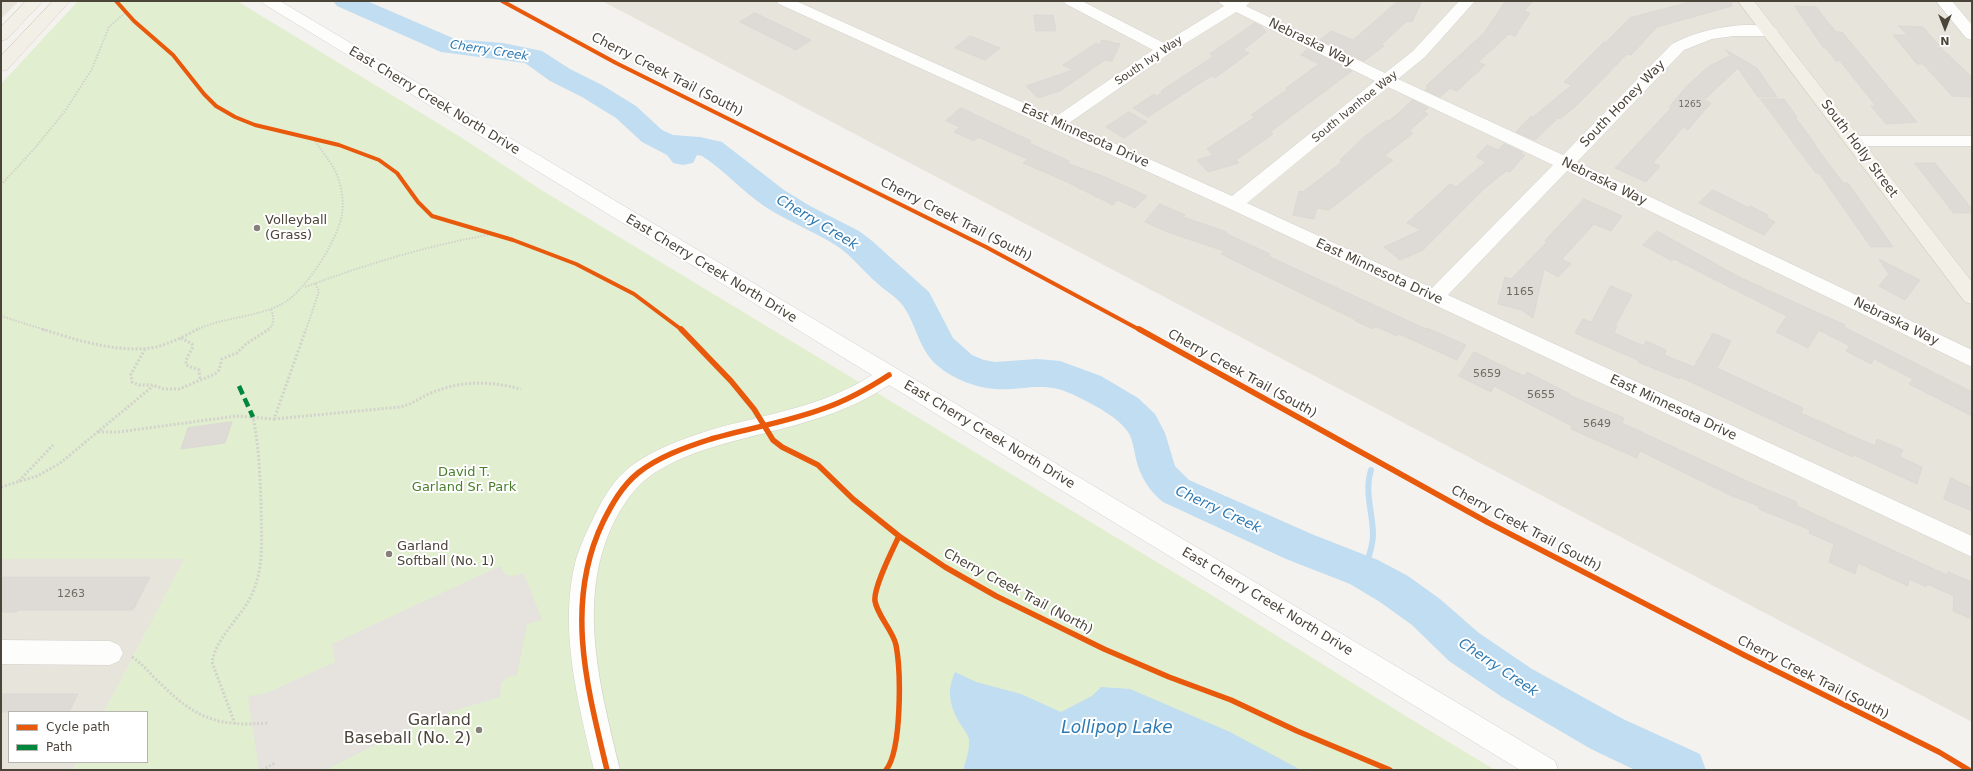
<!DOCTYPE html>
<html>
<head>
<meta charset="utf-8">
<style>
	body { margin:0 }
	#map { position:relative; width:1973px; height:771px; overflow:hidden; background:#f4f2ee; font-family:"DejaVu Sans",sans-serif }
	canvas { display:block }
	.frame { position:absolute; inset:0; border:2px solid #4b4439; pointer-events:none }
	.legend { position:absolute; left:8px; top:711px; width:140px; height:52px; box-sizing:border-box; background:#fff; border:1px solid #b7b4b0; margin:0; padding:5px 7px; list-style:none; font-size:12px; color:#4b4439 }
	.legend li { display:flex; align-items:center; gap:8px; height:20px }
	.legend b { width:20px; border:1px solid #b7b4b0 }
	.north { position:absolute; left:1925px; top:8px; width:40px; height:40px; -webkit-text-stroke:3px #fff; paint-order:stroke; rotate:180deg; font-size:11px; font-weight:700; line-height:16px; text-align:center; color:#4b4439 }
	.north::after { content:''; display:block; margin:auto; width:14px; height:18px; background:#4b4439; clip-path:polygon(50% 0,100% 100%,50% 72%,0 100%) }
</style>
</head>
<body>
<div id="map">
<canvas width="1973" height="771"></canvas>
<div class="frame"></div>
<ul class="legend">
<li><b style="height:5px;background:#e8590c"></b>Cycle path</li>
<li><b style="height:5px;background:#00873e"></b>Path</li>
</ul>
<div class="north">N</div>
</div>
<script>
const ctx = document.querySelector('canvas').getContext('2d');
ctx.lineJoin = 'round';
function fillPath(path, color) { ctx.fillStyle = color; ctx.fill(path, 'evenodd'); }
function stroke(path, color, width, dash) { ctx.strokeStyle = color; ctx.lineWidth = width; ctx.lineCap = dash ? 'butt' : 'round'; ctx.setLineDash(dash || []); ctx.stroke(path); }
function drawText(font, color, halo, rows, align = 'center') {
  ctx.font = font + ' "DejaVu Sans",sans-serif'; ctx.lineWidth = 4; ctx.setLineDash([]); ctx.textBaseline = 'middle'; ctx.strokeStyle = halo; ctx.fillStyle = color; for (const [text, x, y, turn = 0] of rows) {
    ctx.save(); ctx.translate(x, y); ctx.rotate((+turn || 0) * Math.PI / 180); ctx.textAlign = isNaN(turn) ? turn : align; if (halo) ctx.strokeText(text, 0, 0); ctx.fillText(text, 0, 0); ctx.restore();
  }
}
fillPath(new Path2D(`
	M1 1H19L1 19Z
	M602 1H1972V722Z
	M1 559H185L104 712H9V762H77L73 770H1Z`), '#e7e4dc');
fillPath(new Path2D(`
	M78 1H237L459 136 543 191 1213 596 1404 715 1495 770H73L77 762H147V712H104L184 559H1V84Z`), '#e1eecf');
fillPath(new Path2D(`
	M500 566 506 575 515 576 524 573 542 620 527 624 517 675 508 677 501 683 500 697 450 712 403 731 326 770H259L248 696 264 694 335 662 332 644Z`), '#e6e3df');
fillPath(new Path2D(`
	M955 672 976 682 1021 694 1061 712 1092 696 1101 687 1130 689 1230 732 1301 770H963C966 761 970 749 969 739 968 735 964 729 961 725 950 707 946 692 955 672Z`), '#c0ddf1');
stroke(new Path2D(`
	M1364 572C1367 560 1373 548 1373 535 1373 512 1364 493 1371 470`), '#c0ddf1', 6);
fillPath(new Path2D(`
	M333 1H367L455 39 503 43 542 51 570 69 602 85 636 106 662 130 673 135 700 137 722 142 784 190 810 206 859 231 871 240 929 292 953 338 972 355 984 360 995 362 1037 359 1060 361 1101 376 1138 398 1155 414 1165 433 1175 466 1189 480 1314 535 1378 560 1408 576 1440 599 1479 633 1532 669 1623 719 1700 754 1706 770H1635L1591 749 1502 697 1449 661 1412 625 1380 602 1350 584 1286 559 1163 502C1149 491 1140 476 1136 459 1134 450 1133 440 1128 432 1119 418 1093 404 1078 397 1045 379 1027 391 994 389 975 387 953 379 938 366 917 349 916 319 899 301 892 294 884 290 877 283 863 271 852 256 837 246 813 231 787 221 764 206 742 191 723 169 702 156L697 155 693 163 683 165 673 163 667 155 642 142 616 118 582 97 550 81 525 63 441 52 337 6Z`), '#c0ddf1');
const building = new Path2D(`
	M1398 1H1422L1412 22 1407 21 1381 45 1384 46 1364 61 1320 40 1331 31 1353 40Z
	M1506 1H1533L1524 11 1530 13 1515 36 1509 34 1478 62 1485 65 1457 91 1450 88 1440 97 1425 90 1428 87 1426 86 1484 33Z
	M1694 1H1731L1732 6 1657 27 1631 55 1627 54 1576 106 1560 119 1558 118 1535 140 1516 132 1531 116 1533 117 1572 85 1564 82 1604 42H1606L1630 18Z
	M1795 6 1816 7 1836 32H1842L1917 122 1886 124 1871 106H1876L1840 61H1836L1826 48H1824Z
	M755 13 780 25 811 40 796 50 740 22Z
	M1034 15H1053L1056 31H1036Z
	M1255 23 1262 27 1266 32 1243 50 1249 53 1215 78 1211 76 1148 117 1133 108 1154 94 1157 96 1163 92 1161 91 1214 56 1210 54Z
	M1899 26 1923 27 1944 51 1972 77V97L1952 96 1923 64H1917L1893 35H1907Z
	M970 36 1000 48 985 60 955 48Z
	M1102 40 1120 44 1112 61 1105 60 1060 91 1038 98 1026 86 1073 70 1063 65 1096 43 1100 45Z
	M1308 49 1352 71 1270 132 1273 134 1236 160 1239 163 1208 172 1197 160 1213 155 1207 149 1255 117 1251 115 1288 89 1286 88 1319 64 1301 55Z
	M1726 50 1757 68 1777 97H1758L1738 68 1704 100 1711 103 1688 130 1683 127 1653 163 1660 166 1646 182 1615 168 1671 108 1669 107 1687 86 1709 66 1730 56Z
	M1761 99H1784L1797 117H1795L1815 144H1814L1843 183H1848L1893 247H1871L1819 173H1816Z
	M1413 100 1428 108 1424 112 1428 114 1409 131 1413 133 1384 156 1393 160 1329 210 1317 208 1314 219 1293 215 1299 191 1303 192 1343 161 1340 160 1364 137 1387 120 1389 121Z
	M961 108 1031 141 1029 143 1069 161 1067 163 1105 177 1147 196 1135 208 1118 200 1113 205 1063 180 1023 163 1027 159 978 137 974 141 954 132 960 127 946 121Z
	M1129 112 1147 122 1124 138 1106 127Z
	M1504 144 1522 152 1521 154 1525 155 1510 172 1506 171 1485 188 1423 250 1400 260 1384 247 1421 230 1407 223 1450 184 1456 187 1486 162 1476 157 1487 145 1498 150Z
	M1915 163H1935L1972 209V213H1954Z
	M1713 190 1749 208 1750 206 1768 215 1766 217 1775 222 1764 235 1699 203Z
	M1584 199 1622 216 1611 231 1594 224 1562 259 1571 264 1558 277 1544 269 1533 318 1521 310 1498 304 1505 277 1511 279 1547 242 1545 241Z
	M1160 204 1185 215 1183 217 1227 232V234L1270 254 1268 256 1426 329 1427 328 1466 345 1457 360 1399 334 1397 336 1375 326 1373 329 1355 321 1356 320 1221 254 1224 251 1170 233 1145 222Z
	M1657 231 1741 278 1845 325 1844 327 1972 392V416L1909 384 1913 379 1874 359 1871 364 1846 351 1850 346 1819 330 1808 348 1776 332 1787 316 1674 259 1672 261 1643 245Z
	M1879 259 1920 280 1905 300 1879 286 1888 275 1890 276Z
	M1611 286 1632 295 1615 326H1617L1614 333 1644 346 1646 341 1666 350 1664 355 1694 367 1713 333 1731 341 1717 368 1803 408 1801 413 1875 446 1877 439 1903 450 1900 457 1922 467 1917 484 1854 455 1853 457 1804 435 1680 377V379L1638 362V360L1575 333 1583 319 1591 322Z
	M1474 352 1524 376 1527 372 1570 394 1569 395 1624 418 1622 423 1751 483 1797 502V506L1864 537 1947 575 1948 572 1972 582V619L1953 611 1954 596 1927 584 1926 587 1909 579 1908 586 1858 563 1855 574 1829 562 1834 544 1809 533 1810 530 1759 509V506L1732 496 1640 451 1637 458 1571 429 1572 426 1494 386 1491 392 1459 376Z
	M232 422 225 443 181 449 188 428Z
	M1951 478 1972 488V511L1944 499Z
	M1 577H150L133 610H19L17 612H1Z
	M1 694H78L69 712H1Z`);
fillPath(building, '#dedbd6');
stroke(building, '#dcd9d4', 1);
const minor = new Path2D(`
	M261 1H280L1555 761 1558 770H1520L889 385C834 422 771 429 710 448 688 455 663 465 645 480 631 492 621 508 613 524 576 602 601 690 620 770H594C578 702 558 628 576 559 581 544 587 530 594 517 603 498 614 479 631 466 654 449 683 439 710 430 766 414 823 407 872 375L264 4Z
	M776 1H796L1055 117 1153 50 1066 4 1063 1H1082L1164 43 1224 6 1217 1H1251L1246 6 1385 73 1413 51 1459 1H1475L1425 57 1398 79 1563 155 1672 44C1700 29 1745 20 1775 28L1778 31 1775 34 1770 36H1734L1712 39 1684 50 1577 162 1972 350V367L1567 171 1448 295 1972 536V557L1228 208 779 4ZM1236 12 1375 81 1232 196 1069 123 1170 53ZM1388 87 1553 165 1432 288 1247 203Z
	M1936 1H1952L1972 25V40L1966 38Z
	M1853 136H1972V146H1853L1847 145 1844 141 1847 137Z
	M1 640 110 641 119 645 123 653 119 661 110 665 1 664Z`);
const major = new Path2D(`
	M26 1H43L7 39 1 41V27Z
	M53 1H70L7 70 1 71V56Z
	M1738 1H1754L1972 282V304L1965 302Z`);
stroke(minor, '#d2d0cb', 1);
stroke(major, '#d6cebb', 1);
stroke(new Path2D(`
	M1 185 35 148 65 111 92 69 109 27 125 13
	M305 287C367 264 429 245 494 234
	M1 316 45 330
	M196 330C223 317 253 318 280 305 304 294 338 240 342 214 344 203 342 191 339 181 335 165 322 153 314 139
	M268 330C275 323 274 318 271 309
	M306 330 319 291 315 283`), '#d3d2cc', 2, [1.5, 1.5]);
stroke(new Path2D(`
	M42 329C76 340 119 354 156 347 171 343 185 336 198 329
	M181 338 192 344 193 347 186 360V365L199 370 200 379
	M145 349 131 374 132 382 139 385H153L164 389H179L215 374 219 370 222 359 237 353 246 344 269 329
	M274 419 400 407C413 404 419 398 431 393 462 380 489 381 521 389
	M98 432H118L237 416 274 419 306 329
	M19 481 53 445
	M1 487 37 476 59 464 153 386
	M132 657C143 664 151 675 161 684 196 719 219 727 268 723
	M235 724 212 662C217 636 241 618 252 594 265 566 261 535 261 505 260 474 259 447 253 417
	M262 770 275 763`), '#d3d2cc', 3, [2, 2]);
fillPath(minor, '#fdfdfc');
fillPath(major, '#f2efe6');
stroke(new Path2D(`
	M239 386 253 417`), '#00873e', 4.5, [9, 4.5]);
stroke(new Path2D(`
	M116 1 134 21 173 55 204 94 216 106 235 117 255 125 339 145 379 160 397 173 418 202 432 216 513 240 576 264 634 294 682 330
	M502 1 616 63 986 247 1140 330`), '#e8590c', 4);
stroke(new Path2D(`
	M681 329 731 381 754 409 773 440 782 447 818 465 853 499 899 536 945 567 996 596 1104 649 1169 677 1231 700 1297 731 1390 770
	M1139 329 1487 522 1744 655 1939 752 1969 770
	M607 770C587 687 564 603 603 522 612 504 622 486 638 473 658 457 686 447 711 439 749 428 788 422 825 408 848 400 869 388 889 375
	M886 770C902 750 901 671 896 645 893 631 877 615 875 601 873 588 893 549 899 536`), '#e8590c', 5.5);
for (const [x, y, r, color] of [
	[257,228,4,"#868178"],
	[389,554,4,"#868178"],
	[479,730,4,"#868178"]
]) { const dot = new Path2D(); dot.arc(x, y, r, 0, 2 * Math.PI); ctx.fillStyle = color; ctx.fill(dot); stroke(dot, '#fff', 1.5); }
drawText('9px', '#706a61', null, [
	["1265",1690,105]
]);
drawText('11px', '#4b4439', '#fff', [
	["South Ivy Way",1149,61,-34],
	["South Ivanhoe Way",1355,107,-39]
]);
drawText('11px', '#706a61', null, [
	["1165",1520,292],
	["5659",1487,374],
	["5655",1541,395],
	["5649",1597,424],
	["1263",71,594]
]);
drawText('italic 12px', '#2e7ab2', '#fff', [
	["Cherry Creek",489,51,9]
]);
drawText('13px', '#4b4439', '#fff', [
	["Nebraska Way",1311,43,26],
	["Cherry Creek Trail (South)",667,75,27],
	["East Cherry Creek North Drive",434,101,31],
	["South Honey Way",1623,104,-46],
	["East Minnesota Drive",1085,136,24],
	["South Holly Street",1859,149,53],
	["Nebraska Way",1604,182,26],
	["Cherry Creek Trail (South)",956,220,27],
	["East Cherry Creek North Drive",711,269,31],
	["East Minnesota Drive",1379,272,25],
	["Nebraska Way",1896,322,26],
	["Cherry Creek Trail (South)",1242,374,29],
	["East Minnesota Drive",1673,408,25],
	["East Cherry Creek North Drive",989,435,31],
	["Cherry Creek Trail (South)",1526,529,28],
	["Cherry Creek Trail (North)",1018,592,28],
	["East Cherry Creek North Drive",1267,602,31],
	["Cherry Creek Trail (South)",1813,678,27]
]);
drawText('13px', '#4b4439', '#fff', [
	["Volleyball",265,221],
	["(Grass)",265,236],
	["Garland",397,547],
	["Softball (No. 1)",397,562]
], 'left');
drawText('13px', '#4a7f2a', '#fff', [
	["David T.",464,473],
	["Garland Sr. Park",464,488]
]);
drawText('italic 14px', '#2e7ab2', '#fff', [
	["Cherry Creek",817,223,31],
	["Cherry Creek",1218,510,25],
	["Cherry Creek",1498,668,34]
]);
drawText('16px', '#4b4439', '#fff', [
	["Garland",471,721],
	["Baseball (No. 2)",471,739]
], 'right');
drawText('italic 17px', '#2e7ab2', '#fff', [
	["Lollipop Lake",1117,729]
]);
</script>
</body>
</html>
